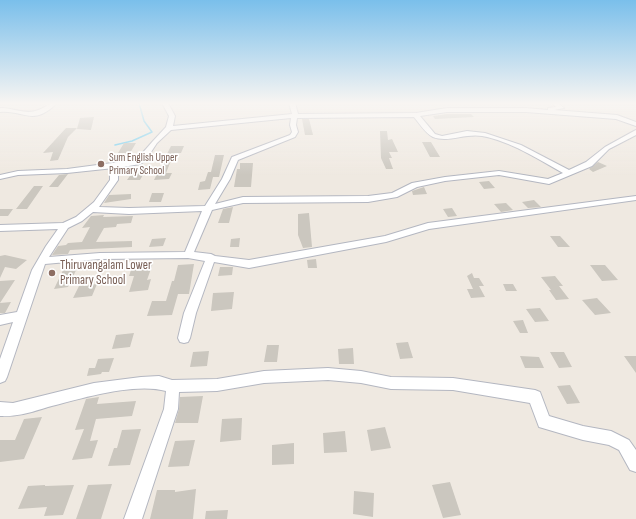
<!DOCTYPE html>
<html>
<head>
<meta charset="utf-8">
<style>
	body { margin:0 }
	canvas { display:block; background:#efe9e1 }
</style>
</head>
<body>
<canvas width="636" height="519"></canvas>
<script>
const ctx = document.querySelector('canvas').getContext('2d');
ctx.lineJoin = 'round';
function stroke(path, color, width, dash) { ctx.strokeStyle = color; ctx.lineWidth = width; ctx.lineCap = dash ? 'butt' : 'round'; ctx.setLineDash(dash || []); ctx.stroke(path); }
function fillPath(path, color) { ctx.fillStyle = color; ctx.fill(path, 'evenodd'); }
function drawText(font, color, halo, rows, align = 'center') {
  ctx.font = font + ' "Sofia Sans Condensed",sans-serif'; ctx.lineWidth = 3.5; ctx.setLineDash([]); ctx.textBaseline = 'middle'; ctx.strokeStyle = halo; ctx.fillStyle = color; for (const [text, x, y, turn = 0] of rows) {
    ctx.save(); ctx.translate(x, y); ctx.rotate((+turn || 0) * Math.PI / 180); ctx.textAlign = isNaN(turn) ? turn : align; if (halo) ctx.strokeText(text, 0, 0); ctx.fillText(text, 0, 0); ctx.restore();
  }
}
stroke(new Path2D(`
	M115 145 132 141 152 132 144 121 139 103`), '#75cff0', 1.5);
fillPath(new Path2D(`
	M447 114H471L474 117 435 119 433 116Z
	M94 117 91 130 77 129 80 118Z
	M302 119H309L313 135H305Z
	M66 128H77L68 137 58 160 50 161 53 152 43 153Z
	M380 131H387L388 140 392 139 398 152H389L392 158H389L393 169H386L381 158Z
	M422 142H431L440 157H430Z
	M124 143H136L130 153H118Z
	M171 146H184L181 153H174L166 173H172L169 179 154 180Z
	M215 155H224L219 177H213L210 189 198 190 200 182 205 181 208 172H211Z
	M598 162 607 166 593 172 589 169Z
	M240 163H253L251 187H234L237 169H240Z
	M132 173H144L140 180H127Z
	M68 174 58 187H49L59 175Z
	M489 181 495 188 484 189 479 182Z
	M34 186H43L27 209H16Z
	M424 187 427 194 413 195 412 191Z
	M152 193H164L161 202H149Z
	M131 194V199L104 203 109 195Z
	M534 200 541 207 528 208 522 202Z
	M506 203 513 210 501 212 494 204Z
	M233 207 229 223H218L223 209Z
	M452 208 457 216 448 217 443 209Z
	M0 209H13L8 216H0Z
	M309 213 312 247 303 248 298 235V214Z
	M104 215 103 217 133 216 131 223 117 224 116 227 104 228 96 242 132 241V247L70 250 68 254 52 255 58 246 66 245 68 243 82 242 90 227 82 228 91 216Z
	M550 236H560L570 247H558Z
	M166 238 163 246 149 247 152 239Z
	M240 238 239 247H230L231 239Z
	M5 255 27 260 16 269 5 267 0 278V256Z
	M316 259 317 268H308L307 260Z
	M80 262 68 287 54 289 66 264Z
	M153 263 147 280 151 279 148 290 129 292 134 276H129L133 264Z
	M194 264 189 294H178L172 315 147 316 152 301H166L172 281H174L178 265Z
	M590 265H605L618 280 602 281Z
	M220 267H233L232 275 218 276Z
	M472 273 474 278H479L484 286H479L485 297 471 298 467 289H473L467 276Z
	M555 276 563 286H559L569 299 556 300 549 290H551L541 277Z
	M15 280 0 303 11 302 5 313H0V281Z
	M97 284 92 296 73 298 79 286Z
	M503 284H513L517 291H506Z
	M234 292 232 309 211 311 213 293Z
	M597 298 611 313 595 315 582 300Z
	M540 308 549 321 535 322 526 309Z
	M523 320 528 333H520L513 321Z
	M134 333 130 347 112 349 116 335Z
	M408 342 413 358 400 359 396 343Z
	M267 345H279L277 362H264Z
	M353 348 354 364H339L338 349Z
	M209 351 207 366 190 367 193 352Z
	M550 352H564L572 367 559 368Z
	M520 356 539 357 544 368H525Z
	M624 356H636V373Z
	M114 358 109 372H102L101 374 87 376 89 368H95L98 359Z
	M570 385 580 403 567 404 557 386Z
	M203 396 198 423H175L179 409 180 397Z
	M99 397 97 404 136 401 132 416 96 419 90 441 98 440 92 458 72 460 84 429 75 430 86 399Z
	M42 417 24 459 0 462V440H15L24 419Z
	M242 418 241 440 220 442 222 419Z
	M385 427 391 448 371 451 367 430Z
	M141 429 130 465 108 466 114 448H117L122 430Z
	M345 431 347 452 324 453 323 433Z
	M195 440 189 466 168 467 175 441Z
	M294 443V464L272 465V445Z
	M450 482 461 515 443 518 432 485Z
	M112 484 101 519H76L88 485Z
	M45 485V486L74 485 63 515 44 516 47 507 18 509 28 486Z
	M196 489 193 519H150L157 490H175V492Z
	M354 491 374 493 373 517 353 514Z
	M228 510 227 519H205L206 511Z`), '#cbc7bf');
const street = new Path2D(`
	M51 103H57C33 127 24 110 0 112V108H4C25 111 31 117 51 103Z
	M162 103H168L175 116 173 126 292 114 289 103H295L298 114 416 113 447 108H526L548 110V108L556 107 552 103H558L564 108 554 110 617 115 636 122V126L616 119 526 112H447L420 116 435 134 442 136 467 131 485 133 521 145 569 170 586 162 605 147 634 131 636 130V135L609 149 592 166 549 184 499 175 445 181 417 187 397 197 368 202 243 203 212 210 194 252 211 254 215 256 249 260 385 236 428 223 636 196V200L429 229 386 242 249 268 214 262 196 313 190 338 188 342 184 343 180 342 178 338 184 313 205 261 188 258 100 259 45 264 7 377 5 381 0 383V359L13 322 0 325V315L17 312 32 270 46 246 58 229 0 231V225L63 223 76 217 94 202 110 180V173L114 168 67 173 18 175 0 179V175L18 171 67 169 135 160 139 157 153 141 166 127 169 116ZM414 117C419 123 426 134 433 137 448 143 465 133 482 136 510 141 538 159 563 173L548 179 499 171 445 177 412 183 392 193 368 196 243 197 215 204 230 179 238 160 295 137 298 132 296 125 297 118ZM291 118 290 125 292 132 290 135 232 157 222 179 205 206 129 208 99 207 118 180V173L120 171 123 167 140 164 145 161 157 143 171 130ZM202 211 185 252 100 253 49 257 68 228 82 221 93 212 129 214Z
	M328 368 361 371 391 377 453 378 535 390 540 392 549 416 583 426 611 431 629 440 636 450V472L630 470 619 450 609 445 583 440 539 427 530 403 453 390 391 389 361 383 328 380 264 383 217 391 179 392 178 409 142 519H124L164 409 166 391C134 382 79 399 48 407 32 412 17 417 0 416V402L13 403 94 383 141 377 159 376 172 380 217 379 264 371Z`);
stroke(street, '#b4b7c1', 2);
fillPath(street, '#fff');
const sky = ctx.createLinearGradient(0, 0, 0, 175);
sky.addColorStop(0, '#7abfeb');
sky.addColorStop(0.59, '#f8f5f2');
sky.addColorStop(1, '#f8f5f200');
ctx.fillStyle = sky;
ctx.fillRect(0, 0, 636, 175);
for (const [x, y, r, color] of [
	[101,164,4,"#8d6e63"],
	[52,273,4,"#8d6e63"]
]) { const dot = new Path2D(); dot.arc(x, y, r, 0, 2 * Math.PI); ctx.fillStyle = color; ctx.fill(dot); stroke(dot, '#fff', 1.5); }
drawText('11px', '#785e54', '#fff', [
	["Sum English Upper",109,158],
	["Primary School",109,171]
], 'left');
drawText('13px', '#785e54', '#fff', [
	["Thiruvangalam Lower",60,266],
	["Primary School",60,281]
], 'left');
</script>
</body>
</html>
